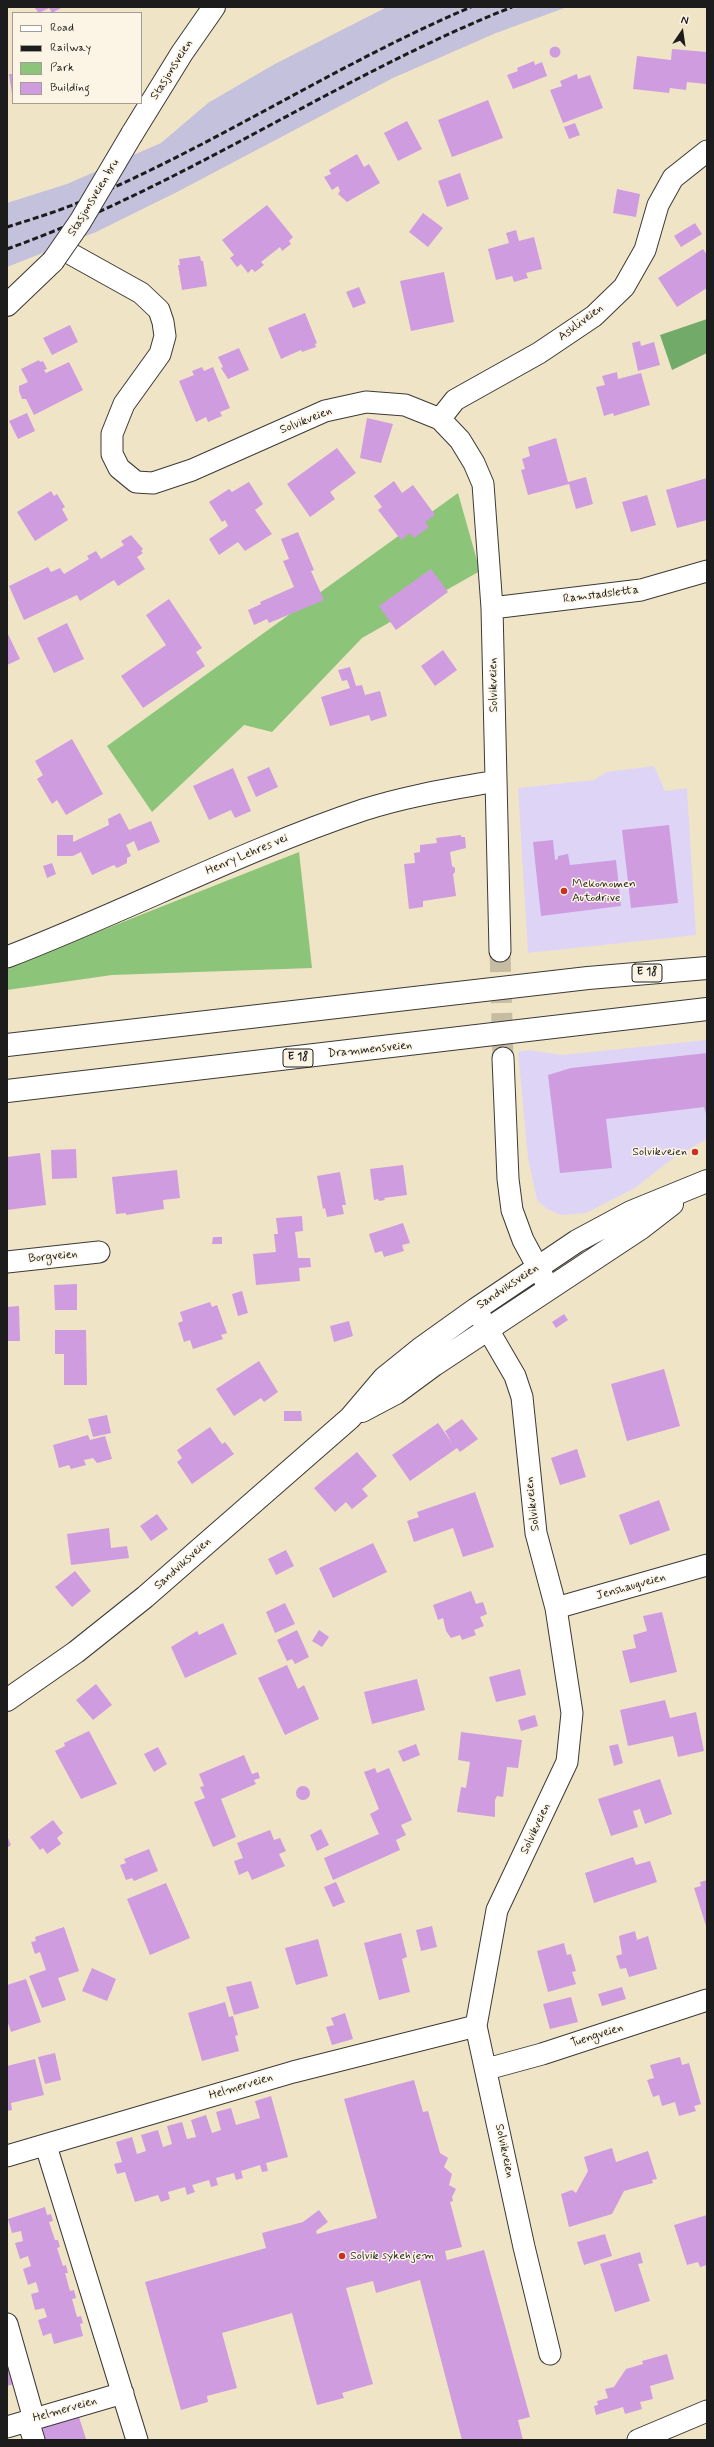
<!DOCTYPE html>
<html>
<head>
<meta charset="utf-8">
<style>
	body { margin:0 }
	#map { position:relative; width:714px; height:2447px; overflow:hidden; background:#f0e4c6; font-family:Mynerve,sans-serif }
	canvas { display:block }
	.frame { position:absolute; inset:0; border:8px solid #1c1c1c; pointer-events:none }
	.legend { position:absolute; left:12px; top:12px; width:130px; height:92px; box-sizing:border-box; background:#fcf5e5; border:1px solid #a29e95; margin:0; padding:5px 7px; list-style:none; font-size:12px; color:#1c1c1c }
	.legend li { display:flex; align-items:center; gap:8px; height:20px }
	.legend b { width:20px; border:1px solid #a29e95 }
	.north { position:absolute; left:662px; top:12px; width:40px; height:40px; -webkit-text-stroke:3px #fcf5e5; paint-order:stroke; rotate:13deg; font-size:11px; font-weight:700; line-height:16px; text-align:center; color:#1c1c1c }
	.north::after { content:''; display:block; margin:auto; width:14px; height:18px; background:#1c1c1c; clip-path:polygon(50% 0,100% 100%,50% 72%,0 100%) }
</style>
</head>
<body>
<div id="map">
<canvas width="714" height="2447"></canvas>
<div class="frame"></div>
<ul class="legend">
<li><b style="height:5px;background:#fff"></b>Road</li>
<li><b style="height:5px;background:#1c1c1c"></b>Railway</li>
<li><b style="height:11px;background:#8cc579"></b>Park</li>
<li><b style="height:11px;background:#cf9ce0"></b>Building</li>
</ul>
<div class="north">N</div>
</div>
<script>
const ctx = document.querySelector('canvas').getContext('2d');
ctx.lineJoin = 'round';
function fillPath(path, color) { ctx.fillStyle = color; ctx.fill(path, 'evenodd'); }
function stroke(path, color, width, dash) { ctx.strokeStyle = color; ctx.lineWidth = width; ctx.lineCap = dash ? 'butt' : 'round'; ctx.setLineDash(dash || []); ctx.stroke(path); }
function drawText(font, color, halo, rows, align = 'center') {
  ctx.font = font + ' Mynerve,sans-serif'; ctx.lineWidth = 3; ctx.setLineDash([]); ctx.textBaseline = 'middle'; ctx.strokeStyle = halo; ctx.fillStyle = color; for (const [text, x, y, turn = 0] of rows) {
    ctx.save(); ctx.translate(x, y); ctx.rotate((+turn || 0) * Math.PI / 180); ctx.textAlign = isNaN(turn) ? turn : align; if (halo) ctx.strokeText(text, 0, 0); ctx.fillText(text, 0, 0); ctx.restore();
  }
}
fillPath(new Path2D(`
	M654 766 665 791 687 788 696 935 528 953 518 788 594 780 607 772Z
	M707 1040V1139L672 1159 635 1188 586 1213 561 1215 547 1209 537 1200 528 1158 518 1052 529 1050 562 1055Z`), '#ded5f6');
fillPath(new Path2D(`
	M387 7H567L496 33 393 78 177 192 96 232 7 267V203L67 184 161 143 208 103 273 65Z`), '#c3c1dc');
fillPath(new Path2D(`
	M458 493 480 571 362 638 272 732 244 725 152 812 107 746Z
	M299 852 312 968 112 975 7 990V968Z`), '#8cc579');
fillPath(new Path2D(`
	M707 319V353L672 370 660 335Z`), '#71aa69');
fillPath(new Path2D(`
	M34 7H63L52 13 49 8 39 13Z
	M549.5 52a5.5 5.5 0 1 1 11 0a5.5 5.5 0 1 1-11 0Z
	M672 49 707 52 706 84 687 82 686 90 670 88 669 93 633 89 637 56 671 60Z
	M534 61 535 65 542 62 547 76 513 89 507 75 518 71 517 68Z
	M9 74H13V94H12Z
	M577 74 578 79 590 75 603 108 563 123 550 90 562 86 560 81Z
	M488 100 503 138 452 157 438 120Z
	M407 121 422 149 398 161 384 133Z
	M575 123 580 135 569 139 564 127Z
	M357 154 364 167 369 164 380 183 347 202 338 194 340 191 338 186 332 190 324 177 331 174 329 170Z
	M460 173 469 199 447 207 438 181Z
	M617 189 640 194 636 217 613 213Z
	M267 205 293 237 289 241 291 244 282 251 280 247 261 262 264 265 255 272 252 269 248 273 241 264 237 267 230 258 234 255 222 240Z
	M423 213 443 228 428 247 409 232Z
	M695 223 702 234 681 247 674 236Z
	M516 230 519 241 534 237 542 269 526 273 528 278 514 282 512 276 496 280 488 249 509 243 506 233Z
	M703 249 707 255V288L677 307 658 278Z
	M200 256 201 261H203L207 286 182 290 178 265H180L179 259Z
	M444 272 454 322 411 331 400 281Z
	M359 287 366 303 353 308 346 292Z
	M305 313 317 343 315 344 316 347 302 352 301 350 281 359 268 328Z
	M70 325 78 342 52 355 43 338Z
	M640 341 641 346 654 342 660 365 638 371 632 343Z
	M239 348 249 370 228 379 221 368 223 367 218 357Z
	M39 360 40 362 43 361 47 369 44 370 46 373 69 362 83 390 34 415 26 399H22L19 391V386L28 382 21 369Z
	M202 367 204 371 213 367 230 408 220 412 222 416 208 422 206 417 196 422 179 381 194 375 192 371Z
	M617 372 618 379 641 373 650 405 614 416 613 413 604 416 596 387 605 385 602 376Z
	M27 413 35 431 18 439 9 421Z
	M367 418 393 424 381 463 360 458Z
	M556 438 568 482 586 477 593 504 576 509 569 484 528 495 521 470 525 469 522 459 530 456 528 447Z
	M337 448 356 473 330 492 335 499 310 517 287 484Z
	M707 478V520L677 528 666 490Z
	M394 481 402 493 413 485 435 515 425 522 429 527 414 538 410 533 401 540 378 510 382 507 374 496Z
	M249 482 263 504 255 510 272 534 245 551 238 542 219 555 209 539 228 526 225 520 222 522 209 502 229 489 232 492Z
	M51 491 54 496 57 494 65 507 62 509 68 520 35 541 17 512Z
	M647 495 656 525 631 532 622 502Z
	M298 532 314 570 311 571 324 600 269 623 267 619 254 625 248 610 261 604 260 602 294 587 283 561 289 559 281 539Z
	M131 535 143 549 141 551 143 553 137 557 145 569 118 586 114 580 80 601 77 595 24 620 9 586 48 567 51 572 60 568 64 574 89 559 87 556 96 551 101 559 124 545 121 541Z
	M431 569 448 592 396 630 379 606Z
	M169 599 202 648 196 652 205 666 143 708 121 676 166 645 146 615Z
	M67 623 84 659 54 673 37 638Z
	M7 632 20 659 7 665Z
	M443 650 457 670 435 686 421 666Z
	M350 667 356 686 362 685 365 695 380 691 387 716 371 721 369 715 330 726 321 697 350 688 347 680 342 681 338 670Z
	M72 739 103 794 66 815 57 800 52 804 37 779 43 775 35 761Z
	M269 767 278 787 256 797 247 777Z
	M233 768 251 811 235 818 231 810 209 820 193 786Z
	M120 813 129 830 151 821 160 842 138 851 134 841 126 845 131 856 127 858V863L117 868 114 865 92 875 81 852 73 856H57V835H73V842L109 825 108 819Z
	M669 825 678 903 631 908 622 830Z
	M461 835V837H465L466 848 450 852 452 866 455 868V872L453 874 456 896 423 901V907L409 909 404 864 415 863 414 853 420 852V845L437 843 436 838Z
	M553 840 555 860 558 859V856L568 854 570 865 616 860 621 906 541 916 533 842Z
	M52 863 56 874 47 878 43 866Z
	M707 1053V1117L704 1107 606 1119 612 1168 560 1173 548 1075 571 1068Z
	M76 1149 77 1178 52 1179 51 1150Z
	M40 1153 46 1205 7 1210V1157Z
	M403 1165 407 1195 384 1198 385 1200 379 1201 378 1199 374 1200 370 1169Z
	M177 1170 180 1198 163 1200 164 1209 126 1215V1213L116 1214 112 1177Z
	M340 1172 346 1205H342L344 1214 327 1217 325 1208 323 1209 317 1176Z
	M302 1216 303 1231 295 1232 298 1258H310L311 1267 299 1268 300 1281 256 1285 253 1254 276 1252 274 1234H278L276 1218Z
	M403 1223 410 1243 402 1245 404 1251 384 1257 382 1251 375 1253 369 1234Z
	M213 1237H222V1244H212Z
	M77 1284V1310H55L54 1285Z
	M242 1291 248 1313 238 1316 232 1294Z
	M210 1302 212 1307 217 1305 227 1333 221 1335 223 1339 193 1349 190 1340 184 1342 178 1323 183 1321 180 1312Z
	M19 1306 20 1341H7V1307Z
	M564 1314 568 1320 556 1328 552 1322Z
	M349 1321 353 1336 334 1342 330 1326Z
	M55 1330H86L87 1385H64V1354H55Z
	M259 1361 278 1392 264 1402 261 1398 234 1416 216 1389Z
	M664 1369 680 1426 627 1441 611 1384Z
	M284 1411H301L302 1421H284Z
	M107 1415 111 1433 93 1437 88 1419Z
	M462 1419 478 1439 460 1452 457 1448 410 1481 392 1455 438 1423 452 1443 445 1431Z
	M210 1427 222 1444 225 1442 234 1454 192 1484 177 1462 182 1458 177 1450Z
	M88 1435 90 1440 105 1436 112 1459 97 1463 93 1458 84 1460 86 1465 71 1469 69 1465 59 1468 53 1445Z
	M577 1449 586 1477 560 1485 551 1458Z
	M357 1452 377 1476 362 1489 368 1496 352 1509 346 1502 335 1512 314 1488Z
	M475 1492 494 1547 463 1557 453 1528 414 1542 407 1521 419 1517 417 1512Z
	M659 1500 670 1530 630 1545 619 1515Z
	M157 1514 168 1529 151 1541 140 1526Z
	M109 1528 111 1548 127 1546 129 1558 71 1565 67 1534Z
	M373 1543 387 1572 333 1598 319 1568Z
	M286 1550 294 1566 276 1575 268 1559Z
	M75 1571 91 1591 72 1607 55 1587Z
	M471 1591 476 1604 483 1602 487 1614 480 1617 484 1626 474 1630 476 1635 462 1640 460 1635 451 1638 446 1631 443 1618 438 1620 433 1605Z
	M285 1603 295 1624 275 1633 266 1612Z
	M662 1612 677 1672 630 1683 622 1651 636 1648 633 1635 647 1631 643 1616Z
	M223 1623 237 1654 185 1678 171 1647 197 1631 199 1635Z
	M297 1630 309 1657 295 1664 292 1659 287 1661 277 1640Z
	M319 1630 329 1637 322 1647 312 1641Z
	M287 1665 298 1689 304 1685 319 1719 285 1735 258 1678Z
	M520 1669 526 1695 496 1702 489 1677Z
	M417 1679 425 1710 372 1724 364 1692Z
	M96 1684 112 1705 93 1720 76 1700Z
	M665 1700 670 1718 696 1712 704 1751 678 1757 673 1736 628 1746 620 1710Z
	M535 1715 538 1726 521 1731 518 1720Z
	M89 1731 117 1784 81 1799 55 1751 65 1746 64 1743Z
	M461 1732 522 1740 518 1768 507 1767 503 1797 497 1796 495 1800V1817L457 1812 461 1787 466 1788 470 1762 458 1760Z
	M416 1744 420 1755 403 1762 398 1751Z
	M618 1744 623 1763 614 1766 609 1746Z
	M158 1747 167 1764 154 1772 144 1754Z
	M244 1755 252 1774 258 1772 260 1778 254 1780 256 1784 221 1799 236 1837 213 1847 194 1802 205 1798 200 1787 204 1786 199 1774Z
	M375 1768 377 1773 389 1768 412 1820 401 1825 406 1835 396 1840 400 1850 333 1880 324 1858 379 1834 370 1814 379 1809 364 1772Z
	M660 1779 672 1814 645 1824 640 1809 633 1811 638 1827 611 1836 598 1799Z
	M296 1793a7 7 0 1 1 14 0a7 7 0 1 1-14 0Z
	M53 1820 63 1833 57 1838 61 1844 47 1854 43 1848 40 1850 30 1837Z
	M321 1829 329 1845 317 1851 310 1835Z
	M270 1830 274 1840 280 1838 286 1851 279 1854 285 1866 252 1880 248 1871 239 1875 234 1861 243 1858 237 1843Z
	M7 1836 11 1845 7 1848Z
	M149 1849 158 1871 134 1881 132 1878 126 1880 120 1865 126 1863 124 1859Z
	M633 1857 636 1865 650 1861 657 1882 594 1903 585 1873Z
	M707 1880V1929L694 1888 701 1886 700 1882Z
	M336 1882 345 1902 333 1907 324 1887Z
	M166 1883 190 1938 150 1955 127 1899Z
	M432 1926 437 1947 421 1951 416 1930Z
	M64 1927 79 1971 58 1978 66 2000 42 2008 29 1976 46 1970 40 1952 35 1954 31 1942 36 1941 35 1937Z
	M635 1931 637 1940 648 1936 657 1969 629 1977 626 1968 620 1969 616 1956 622 1954 619 1936Z
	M401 1933 407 1957 402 1959 410 1992 379 2000 364 1943Z
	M318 1939 328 1976 296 1985 285 1948Z
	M564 1943 567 1955 571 1954 576 1971 572 1972 576 1984 548 1992 537 1951Z
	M92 1968 116 1979 107 2001 82 1991Z
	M26 1979 41 2022 11 2032 7 2020V1985Z
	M251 1981 259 2008 234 2015 226 1987Z
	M622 1987 626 1999 602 2006 598 1994Z
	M571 1997 578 2022 550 2029 543 2004Z
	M225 2002 229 2017 233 2016 238 2035 235 2036 239 2051 202 2061 188 2013Z
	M345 2013 353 2039 332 2045 326 2027 334 2025 331 2018Z
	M55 2053 61 2080 45 2084 38 2057Z
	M680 2057 682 2065 689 2063 701 2104 694 2106 696 2111 679 2116 675 2102 662 2106 659 2095 653 2097 647 2080 654 2078 650 2065Z
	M35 2059 44 2095 11 2103 12 2110 7 2111V2066Z
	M414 2080 423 2112 428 2111 440 2153 448 2158 444 2167 452 2174 449 2185 456 2189 452 2197 453 2201 450 2202 462 2247 445 2251 447 2260 484 2250 530 2417 518 2420 523 2440H462L420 2280 376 2293 373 2281 346 2288 373 2384 342 2393 344 2398 317 2405 292 2313 222 2333 237 2388 207 2396 208 2402 181 2410 145 2282 266 2248 262 2233 303 2222 319 2210 328 2222 316 2231 317 2234 377 2218 344 2099Z
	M271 2096 288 2157 266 2163 268 2171 262 2172 260 2165 241 2171 243 2178 236 2180 234 2173 216 2178 218 2185 211 2187 209 2180 192 2185 195 2192 187 2195 185 2187 168 2192 170 2199 161 2202 158 2195 135 2202 125 2172 117 2174 114 2164 122 2162 116 2142 132 2137 137 2154 146 2151 141 2135 158 2130 163 2147 172 2144 167 2126 182 2122 187 2139 196 2137 191 2120 206 2115 212 2133 221 2130 216 2112 231 2108 236 2125 260 2118 255 2101Z
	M612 2148 616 2162 648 2151 657 2179 652 2180 653 2183 624 2191 612 2214 569 2227 561 2194 572 2190 576 2193 588 2171 584 2157Z
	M45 2207 47 2215 51 2214 53 2221 49 2222 55 2240H58L60 2247 57 2248 63 2266 66 2265 68 2273H65L70 2291 74 2290 76 2298 72 2299 77 2317 81 2316 83 2323 80 2324 83 2336 54 2344 51 2333 43 2336 38 2320 47 2317 44 2308 35 2310 31 2294 39 2292 36 2282 28 2285 23 2269 31 2266 28 2256 20 2259 15 2243 23 2241 21 2231 12 2233 8 2219Z
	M707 2215V2265L700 2267 698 2262 687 2265 674 2225Z
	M605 2234 612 2256 584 2265 577 2242Z
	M640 2252 643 2263 638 2264 650 2301 615 2312 600 2264Z
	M667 2354 674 2379 650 2386 653 2399 640 2402 642 2409 625 2414 623 2407 596 2415 594 2406 598 2405 597 2401 608 2398 605 2389 614 2387 626 2369 643 2364 642 2361Z
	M7 2357 14 2384 7 2386Z
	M78 2414 86 2439 39 2440 36 2427Z`), '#cf9ce0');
stroke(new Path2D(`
	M500 951 503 1058`), '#c6bca4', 21, [21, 10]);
const street = new Path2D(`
	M62 249 141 293 159 310 163 322 165 336 160 354 124 404 112 434V454L119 468 136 482 153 483 192 470 325 411 366 402 405 405 440 419 460 440 474 463 483 484 492 608 500 951
	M440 419 455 400 539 353 594 316 624 287 645 250 658 205 673 178 707 151
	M492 608 641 590 707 571
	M7 957C127 911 241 851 363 810 406 796 451 789 496 781
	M503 1058 508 1179 512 1210 523 1240 549 1288
	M7 1262 99 1252
	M476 1309 515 1376 522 1397 536 1533 556 1608 572 1713 567 1762 497 1910 476 2026 524 2247 550 2354
	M556 1608 707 1565
	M487 2069 542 2054 707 2000
	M46 2146 137 2440
	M7 2156 293 2072 476 2026
	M7 2324 34 2419
	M28 2421 34 2440
	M7 2427 123 2393
	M638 2440 707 2411`);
const secondary = new Path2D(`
	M132 134 182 53 214 7
	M7 305 53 261
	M362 1411 396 1393 434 1365 641 1228 672 1204
	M7 1700 76 1652 145 1597 350 1418 384 1378 420 1349 476 1309 577 1241 631 1212 707 1181`);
const highway = new Path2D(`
	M7 1045 588 978 707 968
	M7 1091 707 1009`);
stroke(street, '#3c3a36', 23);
stroke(secondary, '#3c3a36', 24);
stroke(highway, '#3c3a36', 24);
stroke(street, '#fff', 21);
stroke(secondary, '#fff', 22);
stroke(highway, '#fff', 22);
stroke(new Path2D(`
	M7 227C36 218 65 209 92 197 222 141 341 62 471 7
	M7 249C184 186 338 76 512 7`), '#1c1c1c', 3, [6, 3]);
const secondaryBridge = new Path2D(`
	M53 261 80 222 132 134`);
stroke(secondaryBridge, '#3c3a36', 24, []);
stroke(secondaryBridge, '#fff', 22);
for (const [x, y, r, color] of [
	[564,891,4,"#c8321e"],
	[695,1152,4,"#c8321e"],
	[342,2256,4,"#c8321e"]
]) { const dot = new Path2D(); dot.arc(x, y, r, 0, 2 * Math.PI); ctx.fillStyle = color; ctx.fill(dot); stroke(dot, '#fcf5e5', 1.5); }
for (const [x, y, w] of [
	[647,973,30],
	[298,1058,30]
]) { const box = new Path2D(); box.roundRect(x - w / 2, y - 9, w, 18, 3); ctx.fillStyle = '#fcf5e5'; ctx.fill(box); stroke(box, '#1c1c1c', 1); }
drawText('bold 11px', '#1c1c1c', null, [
	["E 18",647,973],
	["E 18",298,1058]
]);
drawText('12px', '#1c1c1c', '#fcf5e5', [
	["Stasjonsveien",172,70,-58],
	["Stasjonsveien bru",94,198,-59],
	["Askliveien",581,323,-37],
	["Solvikveien",306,421,-22],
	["Ramstadsletta",601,595,-7],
	["Solvikveien",494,685,-91],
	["Henry Lehres vei",247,855,-23],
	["Drammensveien",370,1050,-6],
	["Borgveien",53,1257,-6],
	["Sandviksveien",508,1287,-34],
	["Solvikveien",533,1504,-97],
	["Sandviksveien",183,1564,-42],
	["Jenshaugveien",631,1587,-16],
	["Solvikveien",536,1829,-65],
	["Tuengveien",597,2036,-18],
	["Helmerveien",241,2087,-17],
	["Solvikveien",504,2151,78],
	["Helmerveien",65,2410,-16]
]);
drawText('12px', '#1c1c1c', '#fcf5e5', [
	["Mekonomen",572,884],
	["Autodrive",572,898],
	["Solvikveien",687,1152,"right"],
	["Solvik sykehjem",350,2256]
], 'left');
</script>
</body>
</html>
